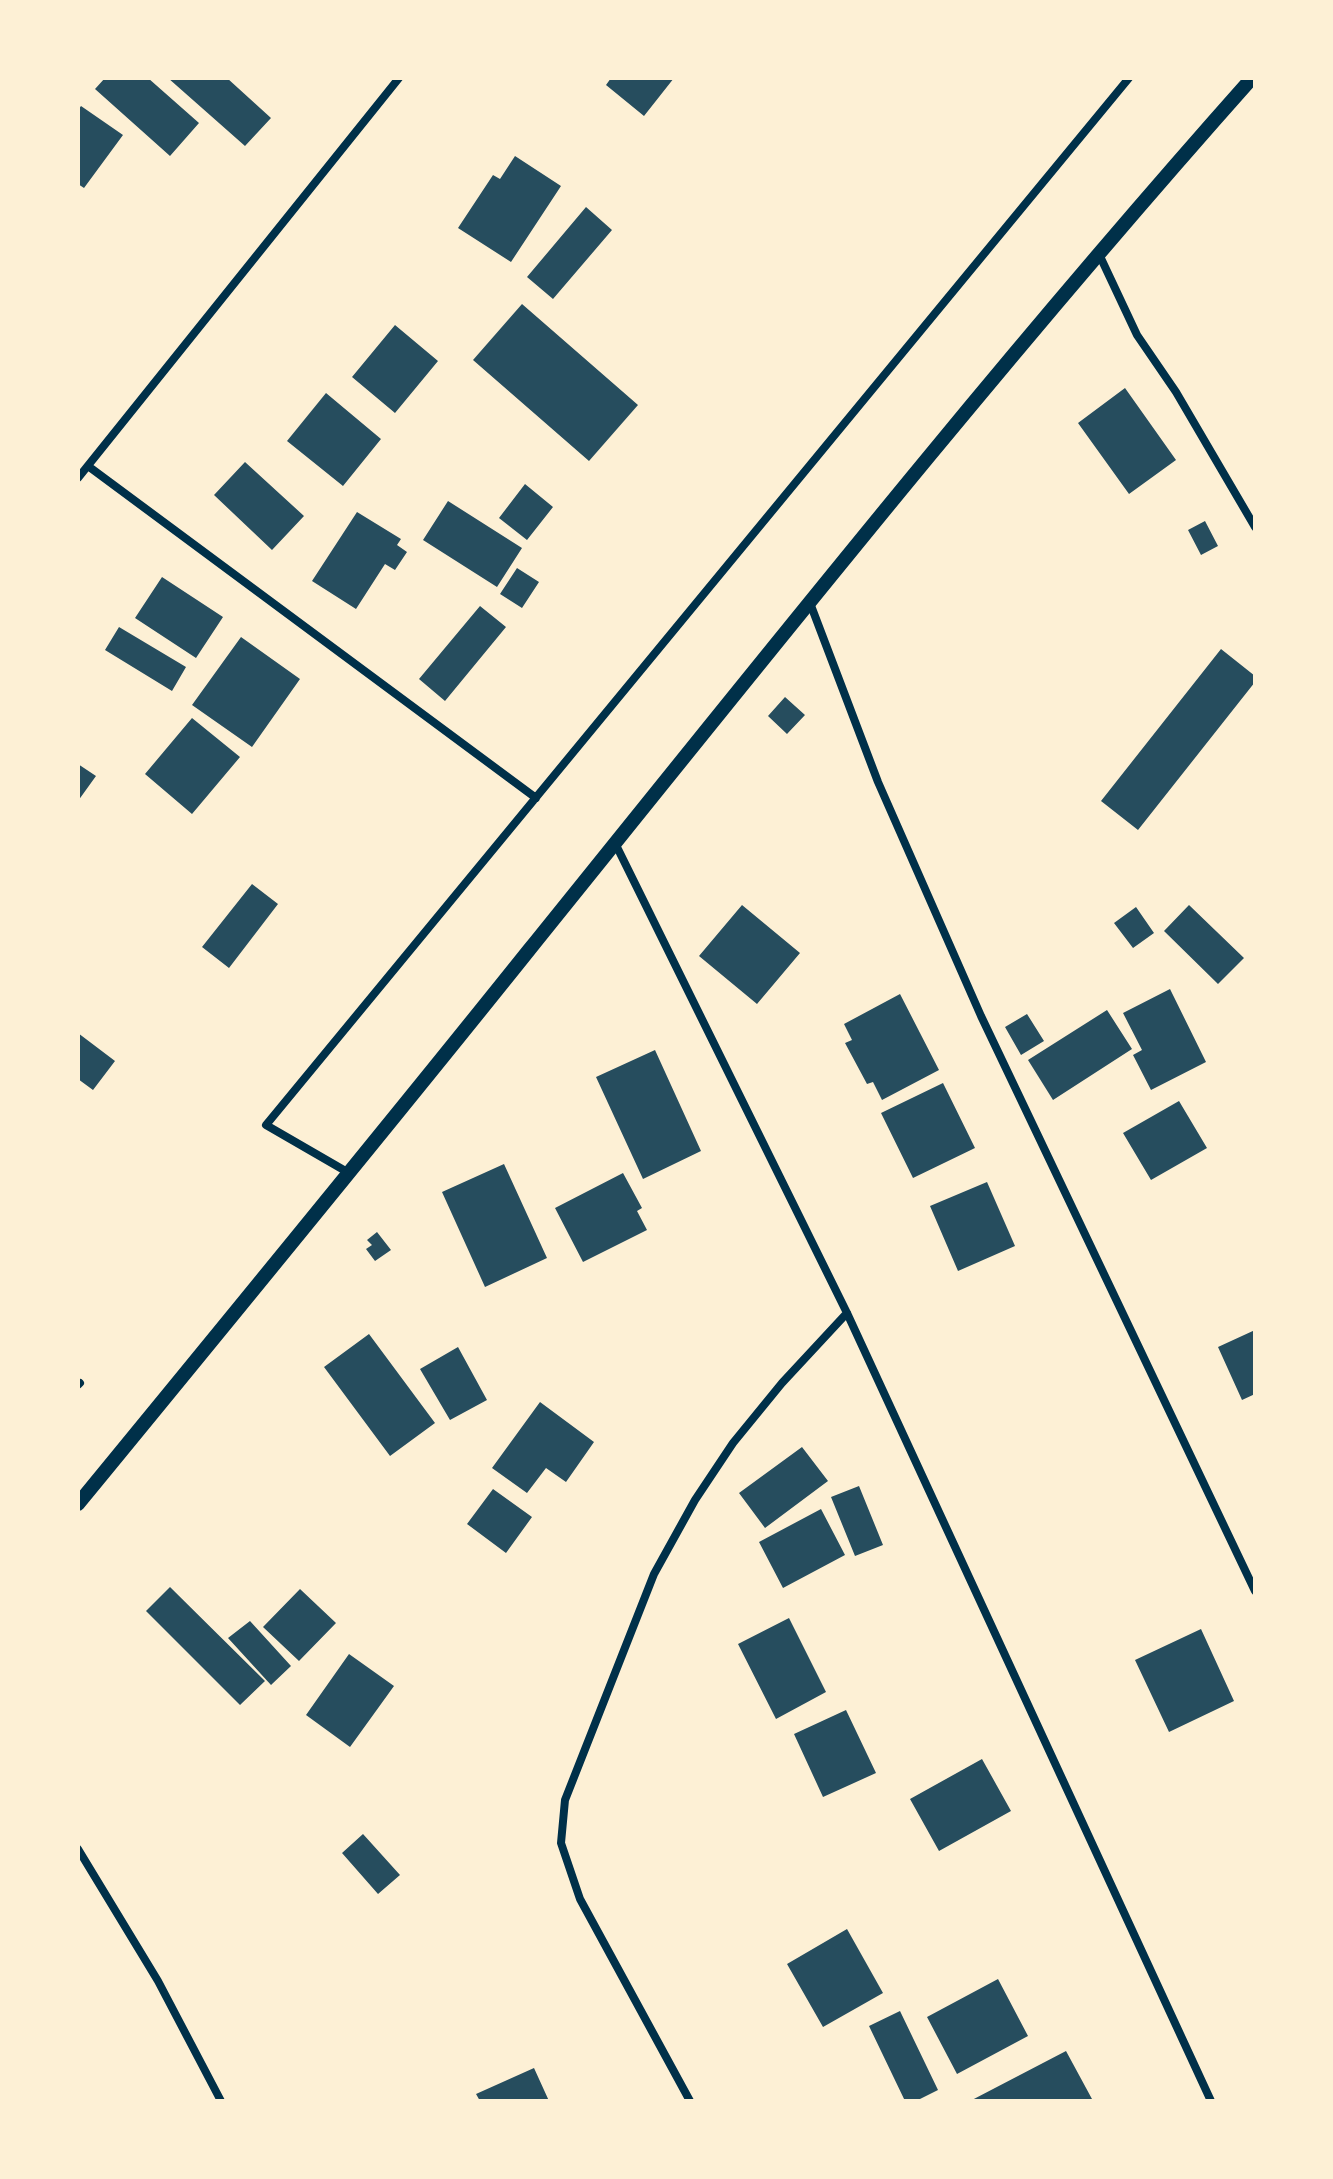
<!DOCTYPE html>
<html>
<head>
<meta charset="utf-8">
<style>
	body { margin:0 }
	#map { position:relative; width:1333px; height:2179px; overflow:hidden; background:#fdf0d5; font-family:Lato,sans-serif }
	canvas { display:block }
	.frame { position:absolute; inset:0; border:80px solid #fdf0d5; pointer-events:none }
</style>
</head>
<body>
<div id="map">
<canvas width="1333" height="2179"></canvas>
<div class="frame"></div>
</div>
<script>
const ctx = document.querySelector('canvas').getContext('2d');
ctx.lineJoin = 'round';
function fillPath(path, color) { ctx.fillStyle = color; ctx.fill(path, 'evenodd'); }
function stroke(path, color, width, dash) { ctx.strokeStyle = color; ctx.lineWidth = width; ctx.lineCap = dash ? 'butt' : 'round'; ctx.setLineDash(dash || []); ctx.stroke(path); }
fillPath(new Path2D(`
	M105 78H148L199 123 170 156 95 89Z
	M168 78H227L271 118 245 146Z
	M611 78H674L644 116 606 85Z
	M81 106 123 135 84 188 78 184V110Z
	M515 156 561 186 511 262 458 228 493 175 500 179Z
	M586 207 612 230 553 299 527 277Z
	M522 304 638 405 589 461 473 360Z
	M395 325 438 361 395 413 352 377Z
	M1125 388 1176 460 1129 494 1078 423Z
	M326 393 381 439 343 486 287 441Z
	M245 462 304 516 272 550 214 495Z
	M525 484 553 507 527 540 499 518Z
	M448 501 522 548 497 587 423 540Z
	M357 512 401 539 397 545 407 552 395 570 385 564 356 609 312 581Z
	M1205 521 1218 546 1201 555 1188 530Z
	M517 568 539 582 522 608 500 594Z
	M162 577 223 617 196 658 135 618Z
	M480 606 506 627 445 701 419 679Z
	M119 627 186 667 172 691 105 650Z
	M241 637 300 679 252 747 192 705Z
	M1221 649 1255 676V682L1138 830 1101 801Z
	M785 697 805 715 787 734 768 716Z
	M192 718 240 757 192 814 145 774Z
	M78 764 96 776 78 801Z
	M252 884 278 904 229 968 202 947Z
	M742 905 800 953 757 1004 699 956Z
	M1189 905 1244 958 1218 984 1164 931Z
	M1136 907 1154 933 1133 948 1114 923Z
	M1170 989 1206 1062 1151 1090 1133 1055 1142 1050 1123 1013Z
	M900 994 939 1070 882 1100 873 1082 867 1084 845 1043 852 1040 844 1024Z
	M1107 1010 1132 1049 1053 1100 1028 1060Z
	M1027 1014 1044 1041 1021 1055 1005 1027Z
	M78 1033 115 1061 93 1090 78 1079Z
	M655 1050 701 1151 643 1179 596 1077Z
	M943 1083 975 1148 913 1178 881 1113Z
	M1179 1101 1207 1148 1151 1180 1123 1133Z
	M504 1164 547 1258 485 1287 442 1192Z
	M623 1173 642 1208 637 1211 647 1230 583 1262 555 1208Z
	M987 1182 1015 1246 958 1271 930 1206Z
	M377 1232 391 1250 375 1261 366 1249 372 1245 367 1240Z
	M1255 1330V1394L1242 1400 1218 1347Z
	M369 1334 435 1423 390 1456 324 1367Z
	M458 1347 487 1400 450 1420 420 1369Z
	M540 1402 594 1442 566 1482 546 1468 527 1493 492 1468Z
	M802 1447 828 1481 765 1528 739 1493Z
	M859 1486 883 1545 855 1556 831 1497Z
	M493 1489 532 1517 506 1553 467 1524Z
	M821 1509 845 1555 783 1588 759 1542Z
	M170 1587 265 1681 240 1705 146 1611Z
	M300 1589 336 1623 299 1661 263 1627Z
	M789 1618 826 1692 776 1719 738 1644Z
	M250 1621 291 1666 271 1685 228 1638Z
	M1201 1629 1234 1701 1169 1732 1135 1660Z
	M349 1654 394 1686 350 1747 306 1715Z
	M846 1710 876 1773 823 1797 794 1734Z
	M982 1759 1011 1811 939 1851 910 1799Z
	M363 1834 400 1875 378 1894 342 1853Z
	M847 1929 883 1993 823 2027 787 1964Z
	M998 1979 1028 2036 957 2074 927 2017Z
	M900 2011 938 2090 916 2101H905L869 2026Z
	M1066 2051 1092 2099 970 2101Z
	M534 2068 549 2101H480L476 2094Z`), '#264d5e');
stroke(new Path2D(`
	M1098 252 1137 335 1176 392 1255 527
	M88 466 536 798
	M78 478 399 78
	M810 603 878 782 981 1016 1255 1591
	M615 843 847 1313 1211 2101
	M349 1173 266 1125 1129 78
	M78 1385 80 1383
	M78 1849 158 1981 221 2101
	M690 2101 580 1899 561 1843 565 1800 654 1574 695 1500 733 1443 782 1383 847 1313`), '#003049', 8);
stroke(new Path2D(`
	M78 1504C229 1320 380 1136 529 950 766 656 1001 360 1252 78`), '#003049', 14);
</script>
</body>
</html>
